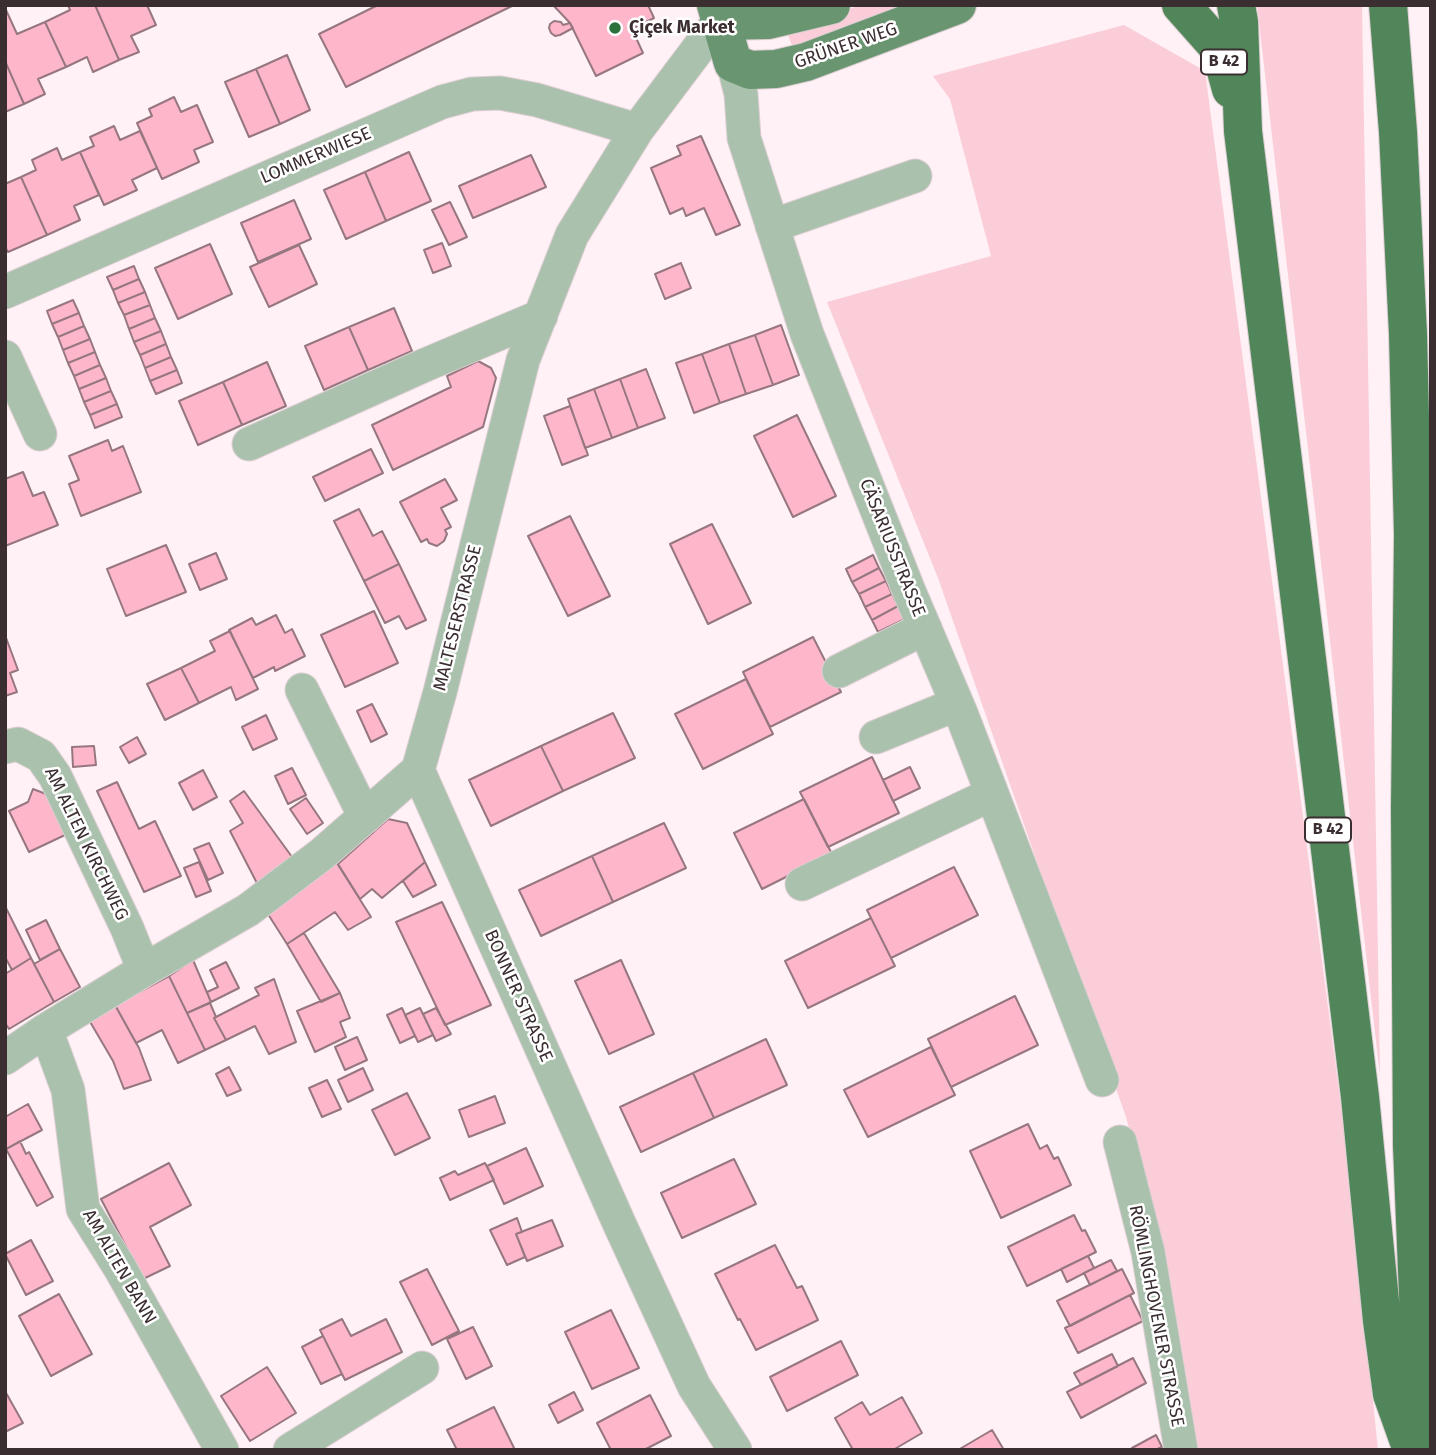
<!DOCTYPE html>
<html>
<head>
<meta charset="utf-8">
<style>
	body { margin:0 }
	#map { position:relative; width:1436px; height:1455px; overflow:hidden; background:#fff1f5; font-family:"Fira Sans",sans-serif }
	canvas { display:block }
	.frame { position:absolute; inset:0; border:7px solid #3b2e31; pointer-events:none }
</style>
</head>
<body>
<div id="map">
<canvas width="1436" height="1455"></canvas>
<div class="frame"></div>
</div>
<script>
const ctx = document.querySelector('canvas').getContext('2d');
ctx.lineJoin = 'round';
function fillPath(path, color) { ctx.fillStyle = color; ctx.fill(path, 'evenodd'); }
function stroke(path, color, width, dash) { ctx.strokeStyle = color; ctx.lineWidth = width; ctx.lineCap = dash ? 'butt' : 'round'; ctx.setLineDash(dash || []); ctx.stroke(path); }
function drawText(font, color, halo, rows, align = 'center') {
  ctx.font = font + ' "Fira Sans",sans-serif'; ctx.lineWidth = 5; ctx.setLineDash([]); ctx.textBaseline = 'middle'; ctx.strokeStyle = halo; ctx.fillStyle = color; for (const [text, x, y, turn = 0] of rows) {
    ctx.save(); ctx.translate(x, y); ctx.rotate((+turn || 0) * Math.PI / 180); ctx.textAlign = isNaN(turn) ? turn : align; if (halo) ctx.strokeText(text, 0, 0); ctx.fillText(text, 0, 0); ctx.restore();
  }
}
fillPath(new Path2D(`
	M860 5H927L794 50 787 33Z
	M1257 5H1362L1380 1076Z
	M1124 25 1205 71 1349 1167 1378 1450H1194L1153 1220 1126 1117 938 578 827 302 991 256 950 99 933 76Z`), '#facdd9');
const building = new Path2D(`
	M68 5H95L119 60 93 72 87 57 66 67 45 22 70 10Z
	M95 5H147L156 25 131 36 139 52 119 60Z
	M378 5H514L346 87 319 34Z
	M553 5H648L654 18 632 29 643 53 596 76 570 23Z
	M6 10 17 34 45 22 66 67 38 79 45 94 24 104 5 61Z
	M554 21 561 22 563 25 570 23 573 28 560 35 555 36 551 33 549 28 550 24Z
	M287 55 310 110 280 124 256 69Z
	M5 61 24 104 5 112Z
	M256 69 280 124 249 137 225 82Z
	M174 97 181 112 197 105 213 142 194 150 199 162 162 179 137 123 152 116 149 109Z
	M114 126 120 140 140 131 157 168 132 180 137 190 104 205 80 152 94 146 90 137Z
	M701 136 740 225 716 235 704 208 686 216 683 208 670 214 651 168 681 155 677 146Z
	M57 148 62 160 80 152 99 195 74 206 80 220 47 235 21 177 36 170 32 160Z
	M409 152 431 201 386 221 365 172Z
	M531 155 546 187 473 218 459 186Z
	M365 172 386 221 346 239 324 190Z
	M21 177 47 235 8 252 5 247V184Z
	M294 200 311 239 258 262 241 223Z
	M450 202 467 237 449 245 432 210Z
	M442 243 451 266 433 273 424 250Z
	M210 244 232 294 178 319 155 268Z
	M299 245 317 284 269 307 250 267Z
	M681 263 691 288 665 299 655 274Z
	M134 266 139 279 113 290 107 277Z
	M139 279 145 292 118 303 113 290Z
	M145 292 150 305 124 315 118 303Z
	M73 300 79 313 52 324 47 311Z
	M150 305 155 318 129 329 124 315Z
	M394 308 412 351 368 370 349 327Z
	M79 313 84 326 58 337 52 324Z
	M155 318 161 331 134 342 129 329Z
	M781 325 799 375 773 385 755 335Z
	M84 326 90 339 63 350 58 337Z
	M349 327 368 370 324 390 305 346Z
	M161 331 166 344 140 355 134 342Z
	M755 335 773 385 746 394 729 344Z
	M90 339 95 352 68 363 63 350Z
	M166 344 171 357 145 368 140 355Z
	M729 344 746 394 720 403 702 354Z
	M95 352 100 365 74 376 68 363Z
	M702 354 720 403 694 413 676 363Z
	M171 357 177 370 150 381 145 368Z
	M478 361 491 368 496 378 483 427 393 470 372 425 451 387 447 376Z
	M267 362 286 406 242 425 223 382Z
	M100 365 106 378 79 389 74 376Z
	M646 369 665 418 638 428 620 379Z
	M177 370 182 383 156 394 150 381Z
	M106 378 111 391 84 402 79 389Z
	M620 379 638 428 612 438 594 389Z
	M223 382 242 425 198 445 179 401Z
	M594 389 612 438 585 448 568 399Z
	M111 391 117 404 90 415 84 402Z
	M117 404 122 417 95 428 90 415Z
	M570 406 588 455 562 465 544 416Z
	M797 415 836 496 793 517 754 436Z
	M108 440 112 451 123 446 141 492 81 516 69 484 79 480 69 456Z
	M371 449 383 473 325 501 313 477Z
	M23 472 33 496 44 492 58 525 5 546V479Z
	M445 479 457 500 441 508 451 527 445 530 447 534 444 541 437 546 429 543 427 539 421 542 400 502Z
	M359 509 373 536 382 531 399 564 364 581 334 521Z
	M570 516 610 596 568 616 528 536Z
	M712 524 751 603 708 624 670 544Z
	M166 545 186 592 126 616 107 569Z
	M216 553 227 579 200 590 189 564Z
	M873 555 879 568 852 582 846 569Z
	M399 564 426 620 406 629 399 616 385 623 364 581Z
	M879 568 886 581 859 594 852 582Z
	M886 581 892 594 865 607 859 594Z
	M892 594 898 606 872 620 865 607Z
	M898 606 905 619 878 632 872 620Z
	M374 611 398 663 345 687 321 635Z
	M276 615 285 633 292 629 305 656 275 671 274 667 253 678 229 630 252 618 256 625Z
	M230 631 258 689 236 700 231 687 199 703 181 668 215 651 210 641Z
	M5 635 18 670 10 673 17 692 5 696Z
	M813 637 841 692 770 727 743 672Z
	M181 668 199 703 165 720 147 684Z
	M746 679 773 734 703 769 675 714Z
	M372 704 387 734 371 742 357 711Z
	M613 713 635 758 563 791 541 746Z
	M266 715 277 739 253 750 242 727Z
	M137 737 146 754 129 763 120 747Z
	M94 746 96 765 73 767 72 747Z
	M541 746 563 791 491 826 469 780Z
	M872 757 899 813 828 847 800 792Z
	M910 767 920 788 893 801 883 780Z
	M292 768 306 795 288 804 275 776Z
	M203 770 217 797 193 810 179 783Z
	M117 782 139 829 155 821 181 876 144 892 97 791Z
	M33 789 46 794 65 835 29 852 9 811 28 802Z
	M244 791 295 861 260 889 230 831 243 823 230 801Z
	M306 798 323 823 307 834 290 809Z
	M804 799 832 854 762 889 734 833Z
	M388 819 407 823 425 862 382 898 372 889 360 899 338 864Z
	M664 823 686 868 613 902 592 856Z
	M209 843 223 873 208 880 194 849Z
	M592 856 613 902 541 936 519 890Z
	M335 860 371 917 348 930 335 912 287 944 266 911Z
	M199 862 211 891 196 897 184 868Z
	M425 862 436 885 413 897 403 881Z
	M954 867 978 915 891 958 867 910Z
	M442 902 491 1005 445 1025 396 922Z
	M5 906 31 958 12 970 5 957Z
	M871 918 895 966 808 1008 785 961Z
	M46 920 60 949 40 960 26 930Z
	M304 933 340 993 321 1002 287 944Z
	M60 949 80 987 54 1002 34 964Z
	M31 958 54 1002 9 1029 5 1023V974Z
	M193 960 211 1002 187 1013 169 976Z
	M621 960 654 1034 609 1054 575 981Z
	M226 962 239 988 211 1002 207 992 218 987 210 970Z
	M169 976 205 1050 178 1063 162 1030 136 1043 115 1005Z
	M274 979 296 1042 269 1054 255 1026 226 1040 214 1018 259 995 255 988Z
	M340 993 350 1018 340 1022 346 1037 315 1052 297 1011Z
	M1015 996 1038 1045 951 1087 928 1039Z
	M210 1003 216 1017 214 1018 226 1040 205 1050 187 1013Z
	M115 1005 139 1048 151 1080 124 1089 113 1061 89 1020Z
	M402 1008 415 1036 400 1043 387 1015Z
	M420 1008 433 1035 418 1042 405 1015Z
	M436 1008 451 1034 436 1041 423 1014Z
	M357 1037 367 1060 345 1070 335 1047Z
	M766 1039 787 1085 714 1118 693 1073Z
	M931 1047 955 1095 868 1137 844 1090Z
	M229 1067 241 1090 227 1096 216 1074Z
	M363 1068 373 1090 348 1102 338 1080Z
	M693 1073 714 1118 641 1152 620 1107Z
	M327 1080 341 1109 322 1117 309 1088Z
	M407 1093 430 1138 395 1155 372 1110Z
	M495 1096 505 1123 469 1137 459 1110Z
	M28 1104 42 1130 6 1149 5 1117Z
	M1028 1124 1040 1149 1047 1145 1054 1159 1058 1157 1071 1185 1001 1218 970 1151Z
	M20 1141 26 1154 29 1152 53 1197 37 1206 6 1149Z
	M526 1148 543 1186 504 1204 487 1166Z
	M734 1159 756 1204 682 1238 661 1193Z
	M169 1163 191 1205 150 1227 170 1266 143 1279 101 1199Z
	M485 1163 494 1180 450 1200 440 1178 455 1171 458 1175Z
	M1074 1215 1082 1231 1085 1230 1096 1252 1027 1286 1008 1247Z
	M517 1218 522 1232 516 1234 525 1257 507 1265 490 1230Z
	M552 1220 563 1246 527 1261 516 1234Z
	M31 1240 53 1281 26 1295 5 1254Z
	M775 1245 797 1288 802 1286 818 1320 756 1350 740 1319 738 1320 715 1274Z
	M1088 1256 1094 1268 1067 1282 1061 1269Z
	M1111 1260 1117 1271 1090 1285 1084 1273Z
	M427 1269 459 1331 432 1345 400 1282Z
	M1122 1269 1134 1293 1070 1326 1057 1301Z
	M59 1294 92 1354 51 1376 19 1316Z
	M1130 1295 1143 1321 1078 1353 1065 1328Z
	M611 1310 639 1368 592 1389 565 1332Z
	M342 1319 351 1336 386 1319 402 1352 345 1380 320 1330Z
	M473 1327 492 1366 466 1379 447 1339Z
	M323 1336 342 1374 321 1384 302 1347Z
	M841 1341 858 1375 787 1411 770 1377Z
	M1112 1354 1118 1366 1081 1385 1074 1373Z
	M1133 1358 1146 1383 1081 1418 1067 1392Z
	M267 1367 296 1413 250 1441 221 1396Z
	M5 1391 23 1423 5 1432Z
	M574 1392 583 1410 558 1423 549 1405Z
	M650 1395 671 1436 644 1450H611L597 1423Z
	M902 1397 922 1433 893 1450H853L835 1418 862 1402 870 1415Z
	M494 1407 515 1450H457L447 1430Z
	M992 1430 1004 1450H958Z
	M1156 1435 1162 1447 1155 1450H1133L1132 1448Z`);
fillPath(building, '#feb6cb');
stroke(building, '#967780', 2);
const minor = new Path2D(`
	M733 63 741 94 744 138 807 334 909 591 961 713 1102 1080
	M772 226 915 176
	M5 292 442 102 472 94 500 93 537 100 637 130
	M5 357 40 434
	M249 444 425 365 541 316
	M839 671 925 628
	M302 690 365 817
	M876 737 957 704
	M5 747 18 744 41 756 55 776 127 928 144 970
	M418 770 619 1223 694 1386 735 1450
	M802 884 992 794
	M46 1030 68 1090 83 1209 120 1268 222 1450
	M5 1058 46 1030 144 970 248 910 322 854 418 770 440 692 523 360 572 235 637 130 719 21
	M1120 1142 1148 1252 1181 1450
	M290 1450 422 1368`);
const major = new Path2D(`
	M716 5 733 63 750 70 776 69 806 62 957 5
	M719 21 768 20 831 5`);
const highway = new Path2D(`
	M1181 5 1220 49 1231 89
	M1236 5 1239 22 1243 131 1360 1097 1382 1321 1392 1394 1412 1450
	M1388 5 1398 132 1408 334 1413 535 1410 808 1412 1146 1419 1319 1430 1450`);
stroke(minor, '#dcced2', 35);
stroke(major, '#dcced2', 40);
stroke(highway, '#dcced2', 40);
stroke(minor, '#aac2ad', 33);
stroke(major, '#699670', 38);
stroke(highway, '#51865a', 38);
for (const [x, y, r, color] of [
	[615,28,7,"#2c713c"]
]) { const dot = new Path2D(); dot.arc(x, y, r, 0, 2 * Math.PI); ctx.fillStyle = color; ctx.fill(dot); stroke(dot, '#fff', 2.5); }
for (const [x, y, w] of [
	[1224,62,46],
	[1328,830,46]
]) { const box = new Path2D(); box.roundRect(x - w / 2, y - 12.5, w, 25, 5); ctx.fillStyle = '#fff'; ctx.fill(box); stroke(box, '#3b2e31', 2); }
drawText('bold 16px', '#3b2e31', null, [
	["B 42",1224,62],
	["B 42",1328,830]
]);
drawText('bold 18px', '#3b2e31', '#fff', [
	["Çiçek Market",629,28]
], 'left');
drawText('18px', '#3b2e31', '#fff', [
	["GRÜNER WEG",846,46,-19],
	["LOMMERWIESE",316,156,-23],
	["CÄSARIUSSTRASSE",892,548,68],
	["MALTESERSTRASSE",458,618,-76],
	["AM ALTEN KIRCHWEG",86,844,64],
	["BONNER STRASSE",518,996,66],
	["AM ALTEN BANN",119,1267,60],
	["RÖMLINGHOVENER STRASSE",1156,1316,79]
]);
</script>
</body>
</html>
